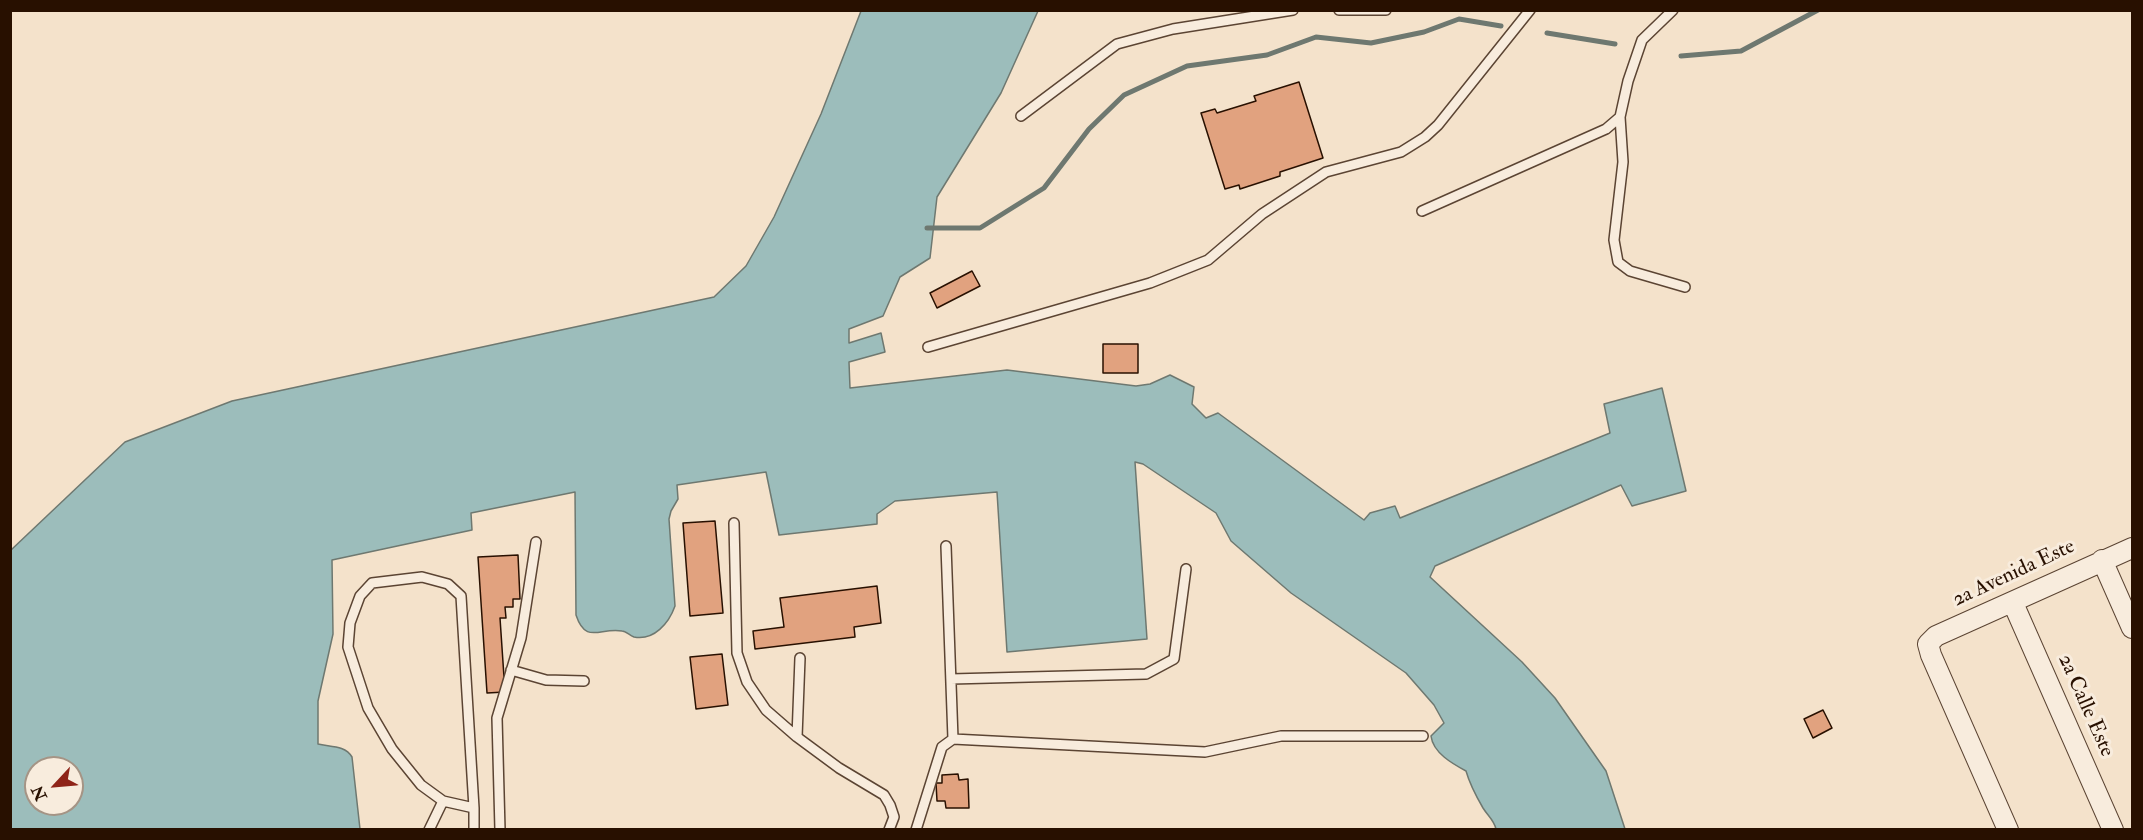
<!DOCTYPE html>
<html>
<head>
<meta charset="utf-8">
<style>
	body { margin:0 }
	#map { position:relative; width:2143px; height:840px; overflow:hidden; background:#f4e2cb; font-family:"IM FELL Double Pica",serif }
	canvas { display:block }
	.frame { position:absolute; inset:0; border:12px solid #281000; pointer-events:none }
	.north { position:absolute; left:24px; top:756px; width:60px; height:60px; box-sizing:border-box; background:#f8ecdd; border:2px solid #a59485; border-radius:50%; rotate:244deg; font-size:16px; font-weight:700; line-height:24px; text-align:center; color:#281000 }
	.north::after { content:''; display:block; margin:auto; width:21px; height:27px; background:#8f2418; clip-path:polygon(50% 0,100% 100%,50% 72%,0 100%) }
</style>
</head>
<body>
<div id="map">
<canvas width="2143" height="840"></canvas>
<div class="frame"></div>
<div class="north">N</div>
</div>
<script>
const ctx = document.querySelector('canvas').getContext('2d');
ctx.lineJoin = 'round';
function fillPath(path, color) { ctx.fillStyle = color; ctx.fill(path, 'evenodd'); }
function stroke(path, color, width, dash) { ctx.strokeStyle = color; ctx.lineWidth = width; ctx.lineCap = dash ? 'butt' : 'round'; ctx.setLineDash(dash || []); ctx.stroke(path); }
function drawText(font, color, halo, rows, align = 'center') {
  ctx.font = font + ' "IM FELL Double Pica",serif'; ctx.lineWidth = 6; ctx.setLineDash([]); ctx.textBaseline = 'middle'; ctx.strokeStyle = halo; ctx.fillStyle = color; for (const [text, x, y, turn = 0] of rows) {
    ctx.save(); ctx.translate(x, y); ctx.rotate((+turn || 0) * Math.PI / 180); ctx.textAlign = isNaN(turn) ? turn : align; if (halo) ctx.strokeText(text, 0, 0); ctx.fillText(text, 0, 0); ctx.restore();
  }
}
const water = new Path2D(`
	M861 11H1038L1001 93 937 197 930 258 900 277 883 316 849 329V343L881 333 885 352 849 362 850 388 1007 370 1136 386 1150 384 1170 375 1194 387 1192 404 1206 418 1218 413 1364 520 1370 513 1395 506 1400 518 1610 433 1604 404 1662 388 1686 491 1632 506 1621 485 1435 566 1430 577 1522 662 1555 698 1606 771 1625 829H1496C1494 820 1488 816 1483 808 1476 796 1470 785 1466 771 1453 764 1433 753 1431 736L1444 723 1434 705 1406 673 1291 593 1231 541 1216 513 1143 464 1135 462 1147 639 1007 652 997 492 895 501 877 514V524L779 535 766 472 677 485 678 499 671 511 669 519 675 606C669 623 654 641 634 637 629 635 626 631 622 631 600 627 586 645 576 615L575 492 471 513 472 530 332 560 333 634 318 701V744C330 747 345 745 352 757L360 829H11V550L125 442 232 401 714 297 746 266 774 217 821 114ZM36 768H72V804H36Z`);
fillPath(water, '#9cbdbb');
stroke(water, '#6e7870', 1.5);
stroke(new Path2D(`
	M1547 33 1615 44
	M1681 56 1741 51 1818 10
	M927 228H980L1044 188 1089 129 1124 95 1187 66 1267 55 1316 37 1371 43 1424 32 1459 19 1501 26`), '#6e7870', 5);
const building = new Path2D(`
	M1299 82 1323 158 1280 172V176L1240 189 1239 185 1225 189 1201 113 1215 109 1217 113 1256 101 1254 96Z
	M972 271 980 286 937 308 930 293Z
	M1103 344H1138V373H1103Z
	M715 521 723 613 690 616 683 523Z
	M518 555 520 599H513V607H505L506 618H500L505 692 487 693 478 557Z
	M877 586 881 623 854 627 855 637 755 649 753 631 784 627 780 598Z
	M722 654 728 705 696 709 690 657Z
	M1823 710 1832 728 1813 738 1804 719Z
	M958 774 959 780 968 779 969 808H946L945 801H937L936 783H942V775Z`);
fillPath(building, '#e1a27f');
stroke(building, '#281000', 1.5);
const service = new Path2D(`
	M1339 10H1386
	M1021 116 1117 44 1173 29 1293 10
	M1620 117 1623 162 1614 240 1618 262 1630 271 1685 287
	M1422 211 1606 129 1620 117 1628 81 1642 40 1673 10
	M928 347 1150 283 1208 260 1262 214 1326 172 1401 152 1425 137 1438 125 1530 10
	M734 523 737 653 747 682 766 710 797 737 839 768 884 795 890 805 894 817 889 830
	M946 546 953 739
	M511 670 546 680 584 681
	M951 679 1146 674 1174 659 1186 569
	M797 737 800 658
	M429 830 443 801
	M474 830V808L461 596 448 584 422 577 372 583 360 596 350 623 348 647 368 708 392 749 421 785 443 801 474 808
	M500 830 497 718 521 638 536 542
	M916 830 942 747 953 739 1205 752 1281 736H1423`);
const minor = new Path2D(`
	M2102 560 2132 628
	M2013 603 2113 830
	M2008 830 1931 655 1928 644 1936 636 2132 548`);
stroke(service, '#5b4433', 12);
stroke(minor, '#5b4433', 22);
stroke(service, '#f8ecdd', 9);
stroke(minor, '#f8ecdd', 20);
drawText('21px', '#281000', '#f8ecdd', [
	["2a Avenida Este",2014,574,-25],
	["2a Calle Este",2085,706,66]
]);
</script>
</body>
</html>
